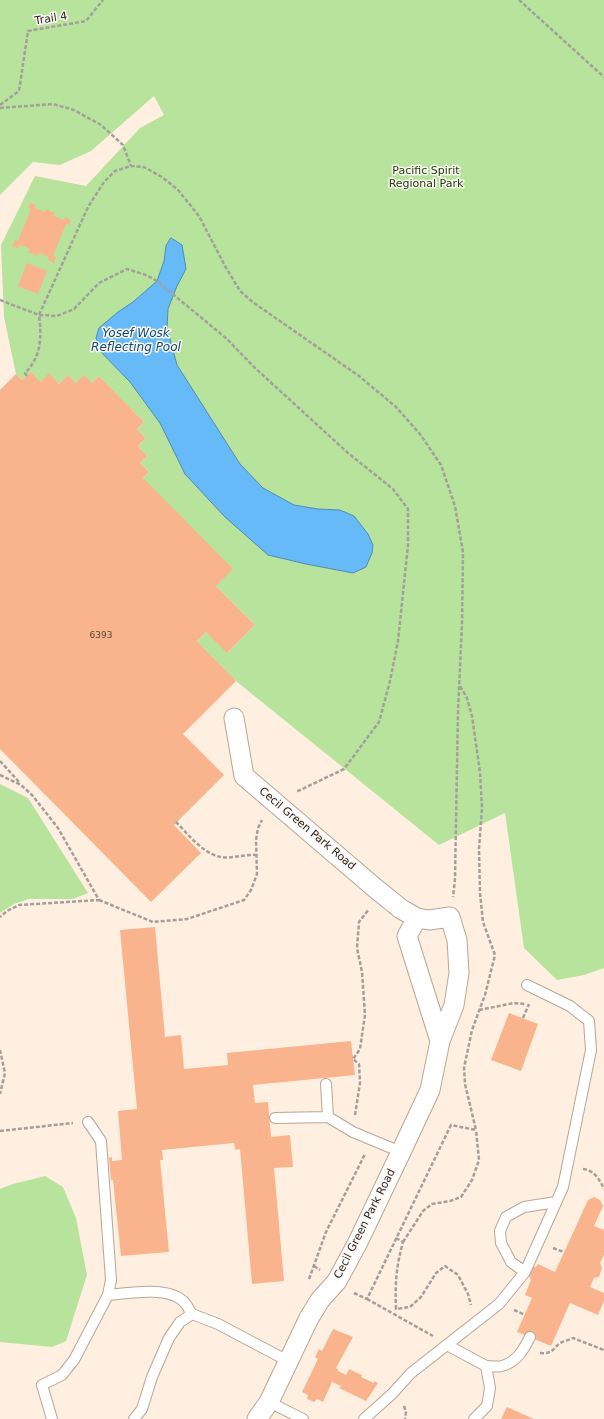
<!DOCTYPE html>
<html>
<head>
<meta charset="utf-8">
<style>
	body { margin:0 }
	canvas { display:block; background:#fcf8f5 }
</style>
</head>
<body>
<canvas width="604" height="1419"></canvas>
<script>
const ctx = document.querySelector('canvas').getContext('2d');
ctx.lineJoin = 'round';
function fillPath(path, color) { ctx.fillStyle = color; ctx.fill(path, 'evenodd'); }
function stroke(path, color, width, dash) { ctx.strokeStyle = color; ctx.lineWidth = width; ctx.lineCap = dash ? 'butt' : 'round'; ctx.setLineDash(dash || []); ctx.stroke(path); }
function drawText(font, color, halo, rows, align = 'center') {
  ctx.font = font + ' "DejaVu Sans",sans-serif'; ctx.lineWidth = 3; ctx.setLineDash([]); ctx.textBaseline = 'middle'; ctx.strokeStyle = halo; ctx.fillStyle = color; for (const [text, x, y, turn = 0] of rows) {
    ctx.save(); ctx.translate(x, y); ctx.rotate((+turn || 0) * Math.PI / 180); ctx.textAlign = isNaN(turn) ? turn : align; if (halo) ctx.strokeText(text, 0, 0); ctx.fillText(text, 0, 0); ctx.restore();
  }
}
fillPath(new Path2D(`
	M0 0H37L173 111 604 954V1419H0Z`), '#ffefe1');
fillPath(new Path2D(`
	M0 0H604V968L584 975 557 980 524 948 505 813 439 845 236 681 197 641 206 632 228 652 255 625 216 586 143 478 149 472 140 463 147 456 138 446 146 438 137 429 144 422 99 376 92 383H76L68 375 59 384 49 374 41 382 31 372 22 380 16 374 4 317 1 245 35 176 86 186 140 128 164 115 154 96 91 151 60 165 33 162 0 195Z
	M0 784 28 798 88 893 73 899H29L14 904 0 913Z
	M45 1176 63 1187 76 1218 87 1275 66 1341 52 1347 0 1342V1189L13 1184Z`), '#b7e39c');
const water = new Path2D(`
	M171 238 182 245 186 269 177 286 168 309 167 328 177 365 240 464 263 488 294 505 318 509 340 510 354 516 368 534 373 545 372 553 366 567 353 573 306 564 268 555 225 517 185 474 160 423 130 382 101 352 96 338 99 328 118 312 133 302 157 281 164 261 166 246Z`);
fillPath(water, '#66baf8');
stroke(water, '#528bb5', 1);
fillPath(new Path2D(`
	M30 203 36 205 35 208 45 212 46 209 55 213 54 216 64 220 65 217 71 220 69 225 66 224 53 256 56 257 54 263 48 260 49 257 39 253 38 256 28 252 30 249 20 245 18 248 12 246 15 240 18 241 31 209 28 208Z
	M27 263 47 271 38 294 18 286Z
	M31 372 41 382 49 373 59 384 68 375 76 383 84 375 92 383 99 376 144 422 137 429 146 438 138 446 147 456 140 463 149 472 143 478 233 569 216 586 255 625 227 653 206 632 197 641 236 681 183 734 224 775 174 825 201 853 151 902 0 749V390L16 374 22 380Z
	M155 927 165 1037 181 1035 184 1069 228 1065 227 1053 351 1041 355 1075 253 1085 255 1103 268 1102 271 1137 290 1135 293 1167 274 1168 284 1281 252 1284 240 1149 235 1150 234 1143 162 1150 163 1160H160L169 1252 121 1256 113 1180H111L109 1158 112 1157V1161L122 1160 118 1111 137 1109 120 930Z
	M509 1013 538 1024 521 1071 491 1060Z
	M594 1197 600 1200 603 1206 594 1226 604 1230V1255L600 1263 602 1268 599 1277 594 1278 590 1287 604 1293V1301L598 1315 570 1303 551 1346 517 1332 532 1298 525 1295 531 1280 528 1274 532 1268 537 1266 538 1264 555 1272 588 1200Z
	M333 1329 353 1337 336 1368 338 1369V1371L346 1375 349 1369 362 1375 361 1377 374 1383V1381L378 1383 366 1401 339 1388 341 1386 332 1382 323 1402 317 1399 314 1402 307 1399 308 1395 302 1392 318 1359 315 1357 319 1349 322 1351Z
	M507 1407 534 1419H501Z`), '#fab48d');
const lane = new Path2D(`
	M326 1084 328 1117 353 1132 401 1152
	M275 1118 328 1117
	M525 1272 511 1262 501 1243 500 1231 506 1217 524 1207 556 1202
	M108 1295C127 1293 168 1286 183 1301 187 1304 189 1310 192 1314
	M447 1345 486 1366 490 1388 487 1406 474 1419
	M486 1366C491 1366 498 1367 502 1366 517 1362 524 1349 530 1337
	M269 1402 303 1419
	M52 1419 42 1385 62 1375 74 1360 108 1295 111 1280 101 1141 88 1122
	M134 1419 142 1409 152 1377 169 1338 180 1322 192 1314 218 1324 288 1361
	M364 1419 392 1394 411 1373 499 1304 525 1272 563 1187 591 1050 589 1021 570 1006 527 985`);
const street = new Path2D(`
	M234 718 244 776 375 888 401 909 417 918 429 920 450 917 457 940 459 973 454 1005 440 1041 430 1090 401 1152 358 1242 337 1281 320 1300 309 1318 269 1402 257 1419
	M417 918 407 936 440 1041`);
stroke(lane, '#b8a695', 12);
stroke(street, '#b8a695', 21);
stroke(new Path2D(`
	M519 0 604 77
	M0 105 19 91 28 31 86 21 103 0
	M0 108 53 104 74 110 101 125 123 145 131 166
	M0 300 39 315 88 207 104 182 115 171 131 166 144 167 162 177 178 190 199 216 225 266 240 291 254 303 359 376 396 407 420 434 441 465 455 506 463 552 462 624 458 711 455 879 453 897
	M27 376 25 373C41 357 42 338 39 315L57 316 74 309 99 283 127 269 146 275 157 281 227 339 254 367 348 453 393 489 408 509V545L398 641 390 681 379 722 344 769 296 792
	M0 761 20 783
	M0 775 21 785 32 795 58 828 99 900 19 905 7 911 0 917
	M176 822C188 834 203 854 221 857 232 859 244 854 256 855
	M99 900 153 922 187 919 244 900 251 890 257 874 256 840 258 828 262 820
	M479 1010 514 1003 525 1004
	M523 1018 529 1004
	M0 1050 5 1073 0 1094
	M355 1115 360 1083 359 1064 353 1059 360 1049 365 1015 362 972 357 948 359 922 369 909
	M0 1131 73 1123
	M583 1169C594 1170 600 1180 604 1189
	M396 1238 403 1242C396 1267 395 1284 396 1309L410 1307 421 1297 436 1273 445 1266 458 1275 468 1294 471 1305
	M403 1242 423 1211 432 1204 450 1201 461 1197 472 1180 479 1160 476 1130
	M553 1248 564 1252
	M314 1266 320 1270
	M309 1279 326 1232 365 1154
	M354 1293 367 1299 451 1125 476 1130 465 1084 464 1068 472 1030 485 995 495 955 483 922 480 893 479 849 482 808 480 772 472 716 467 698 460 686
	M367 1299 433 1336
	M514 1310 525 1315
	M540 1353C552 1354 552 1350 560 1343 564 1341 569 1340 573 1338L604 1350
	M404 1406 406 1412 405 1419`), '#a49f9b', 2.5, [4, 2]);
stroke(lane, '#fff', 10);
stroke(street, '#fff', 19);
drawText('9px', '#5a4435', null, [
	["6393",101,636]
]);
drawText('11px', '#251e18', '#fcf8f5', [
	["Trail 4",51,19,-9],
	["Cecil Green Park Road",307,829,40],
	["Cecil Green Park Road",365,1224,-63]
]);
drawText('11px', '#214005', '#fcf8f5', [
	["Pacific Spirit",426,171],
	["Regional Park",426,184]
]);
drawText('italic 12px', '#0a4c74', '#fcf8f5', [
	["Yosef Wosk",136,334],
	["Reflecting Pool",136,348]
]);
</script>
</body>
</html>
